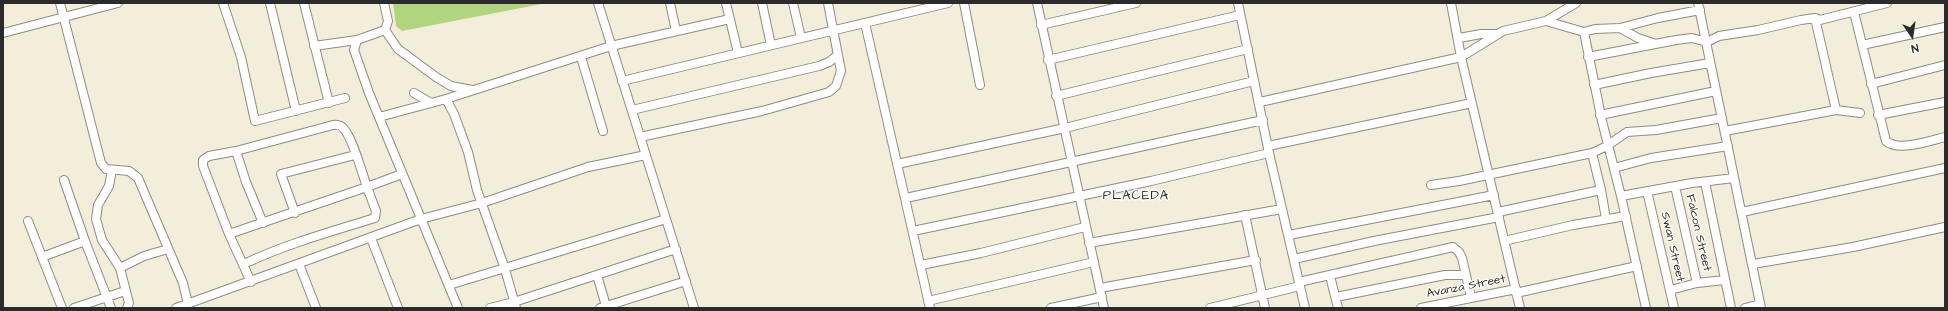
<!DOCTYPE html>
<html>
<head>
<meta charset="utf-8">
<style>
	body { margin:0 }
	#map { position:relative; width:1948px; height:311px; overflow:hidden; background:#f3eed9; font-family:"Architects Daughter",sans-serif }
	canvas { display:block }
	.frame { position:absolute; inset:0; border:4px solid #2b2b2b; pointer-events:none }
	.north { position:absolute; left:1892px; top:16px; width:40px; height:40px; -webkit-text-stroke:3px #fdfcf7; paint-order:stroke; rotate:167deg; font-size:11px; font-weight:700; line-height:16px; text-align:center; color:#2b2b2b }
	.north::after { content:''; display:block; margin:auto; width:14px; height:18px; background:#2b2b2b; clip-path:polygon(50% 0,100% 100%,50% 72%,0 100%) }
</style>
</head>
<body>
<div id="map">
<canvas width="1948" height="311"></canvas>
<div class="frame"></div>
<div class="north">N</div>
</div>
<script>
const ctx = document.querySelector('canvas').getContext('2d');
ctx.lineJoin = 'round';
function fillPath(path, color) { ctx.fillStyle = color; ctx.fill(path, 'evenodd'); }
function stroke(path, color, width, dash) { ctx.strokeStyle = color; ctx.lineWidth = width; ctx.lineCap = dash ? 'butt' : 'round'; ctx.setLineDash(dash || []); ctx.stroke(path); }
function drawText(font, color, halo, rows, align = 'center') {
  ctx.font = font + ' "Architects Daughter",sans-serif'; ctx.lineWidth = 3; ctx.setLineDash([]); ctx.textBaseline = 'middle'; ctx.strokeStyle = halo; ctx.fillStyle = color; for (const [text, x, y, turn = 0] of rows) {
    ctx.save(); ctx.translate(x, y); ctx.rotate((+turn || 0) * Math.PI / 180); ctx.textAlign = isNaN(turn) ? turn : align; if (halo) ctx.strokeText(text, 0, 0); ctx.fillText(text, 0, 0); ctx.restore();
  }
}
fillPath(new Path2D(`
	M393 3H547L402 31 396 26Z`), '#b1d57e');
const street = new Path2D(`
	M60 3 101 163 106 169 129 171 138 178 183 283 188 304
	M223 3 241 57 255 121 345 98
	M270 3 296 111
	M304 3 329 103
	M598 3 694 308
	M670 3 676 31
	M726 3 738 53
	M762 3 771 45
	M793 3 801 38
	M964 3 980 85
	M1037 3 1104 308
	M1238 3 1269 153 1305 308
	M1451 3 1461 57 1520 308
	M1698 3 1761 308
	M1854 12 1886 141C1898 152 1929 141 1945 137
	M1815 18 1836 110
	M1546 21 1576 3
	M865 23 930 308
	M1041 25 1136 3
	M1620 28 1658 18 1700 10
	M385 30 398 49 436 77 451 86 472 90
	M1584 32 1602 121 1621 196
	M3 33 118 3
	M1459 38 1481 34H1498
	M357 40 354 50 369 93 458 308
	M1862 45 1945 27
	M314 46 357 40 385 30 388 21 384 3
	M581 57 603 131
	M1588 57 1676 40 1692 38 1707 42 1719 36 1758 30 1801 20 1815 18 1820 20 1887 3
	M1048 60 1240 15
	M622 81 948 3
	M1871 84 1945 65
	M1594 85 1651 73 1710 63
	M414 93 431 103
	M1056 96 1248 49
	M446 99 454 114 468 152 477 190 505 269 516 308
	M1260 102 1461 57 1503 31 1546 21 1584 32 1595 29 1620 28 1638 38 1656 44
	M632 110 819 66 829 62 838 55
	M1600 115 1716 91
	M1878 115 1945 102
	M379 117 446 99 611 46 730 19
	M1725 131 1836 110 1860 113
	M640 137 762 111 829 92 836 86 841 71 828 3
	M1268 146 1472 103
	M236 151 246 182 263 223
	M1592 153 1601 190
	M897 164 1065 128 1254 81
	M1614 168 1651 158 1728 146
	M112 170 109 186 98 205 96 219 102 240 120 268
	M64 180 85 241
	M1705 182 1731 308
	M1431 185 1459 181 1592 153 1607 146 1627 132 1656 130 1722 118
	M1675 186 1697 283
	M1647 191 1674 308
	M906 198 1263 120
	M1498 212 1601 190 1606 219
	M1742 212 1945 168
	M295 213 281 174 355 155
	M1245 215 1265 308
	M28 221 62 308
	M913 231 1151 181 1269 153
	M229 234 367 187C362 173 353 139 344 129 341 125 338 124 333 125L236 151 209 156 203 160V166L229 234 251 282
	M1289 235 1494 195
	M371 238 398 308
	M1504 241 1573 225 1626 216
	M1089 243 1282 209
	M42 257 85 241 111 308
	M1294 259 1374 241 1499 217
	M244 264C286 244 330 232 375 218L376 211 367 187 402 174
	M299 264 316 308
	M1753 264 1853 247 1945 227
	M921 265 981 253 1085 227
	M597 275 606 306
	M1330 276 1338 308
	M1299 282 1453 247 1459 252 1462 258 1471 297
	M449 285 666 219
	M1100 288 1256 260
	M1670 290 1697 283 1725 280
	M1516 293 1637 266
	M1336 297 1445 275H1466
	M928 301 1094 262
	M74 308 125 291
	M127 308 129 303 120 268 144 256 168 249
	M176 308 421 219 482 203 588 167 646 155
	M490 308 514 302 676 249
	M600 308 686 281
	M1051 308 1102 297
	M1210 308 1300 286
	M1421 308 1516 289
	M1646 308 1621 196 1692 183 1734 178
	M1745 308 1760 304`);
stroke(street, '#8f8c82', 10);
stroke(street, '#fff', 8);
drawText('12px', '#2b2b2b', '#fdfcf7', [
	["Falcon Street",1698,233,77],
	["Swan Street",1672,247,77],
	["Avanza Street",1466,287,-11]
]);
ctx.letterSpacing = '1px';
drawText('13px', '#2b2b2b', '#fdfcf7', [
	["PLACEDA",1136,196]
]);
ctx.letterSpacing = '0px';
</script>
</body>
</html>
